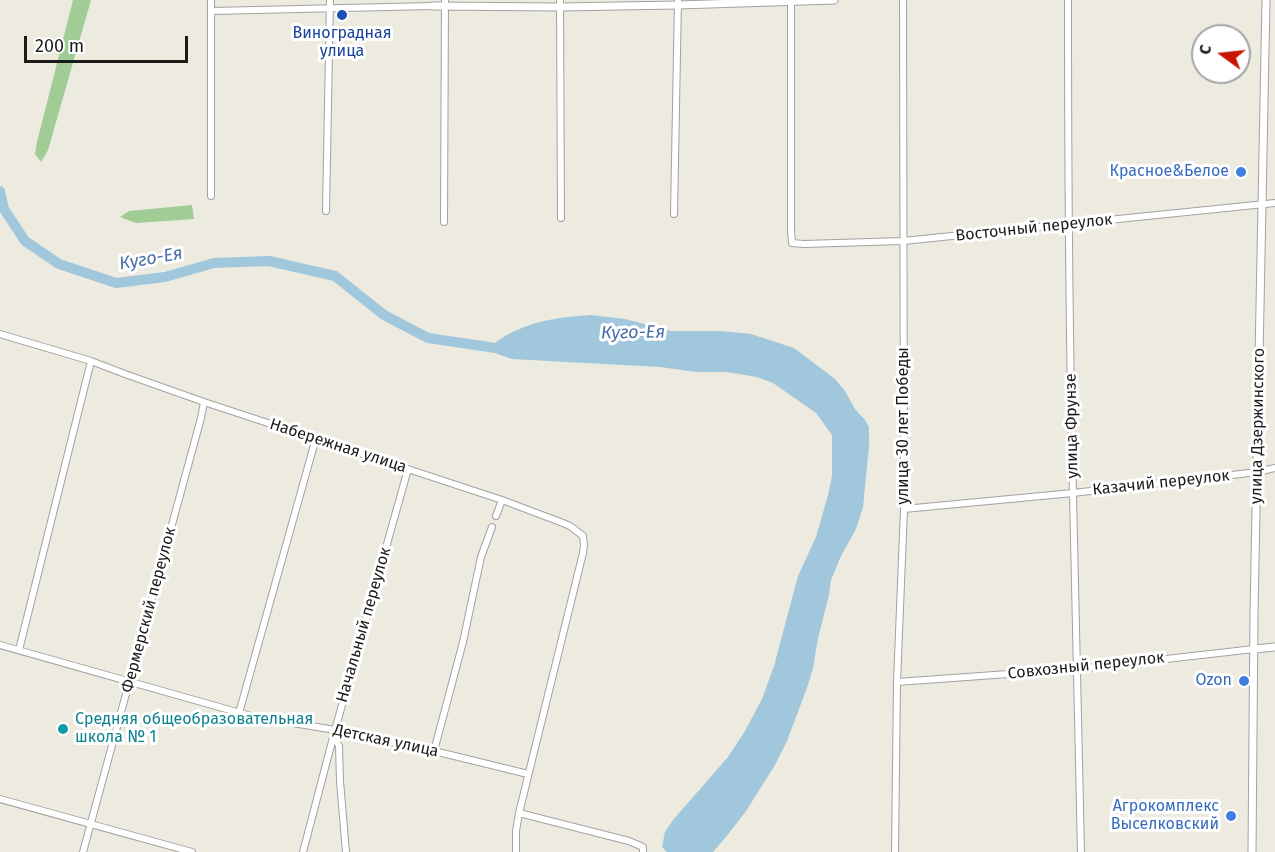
<!DOCTYPE html>
<html>
<head>
<meta charset="utf-8">
<style>
	body { margin:0 }
	#map { position:relative; width:1275px; height:852px; overflow:hidden; background:#edeae0; font-family:"Fira Sans",sans-serif }
	canvas { display:block }
	.north { position:absolute; left:1191px; top:24px; width:60px; height:60px; box-sizing:border-box; background:#fff; border:2px solid #a4a4a4; border-radius:50%; rotate:285deg; font-size:16px; font-weight:700; line-height:24px; text-align:center; color:#1b1b1b }
	.north::after { content:''; display:block; margin:auto; width:21px; height:27px; background:#c61600; clip-path:polygon(50% 0,100% 100%,50% 72%,0 100%) }
	.scale { position:absolute; left:24px; top:36px; width:164px; height:27px; box-sizing:border-box; border:3px solid #1b1b1b; border-top:0; padding-left:8px; font-size:18px; line-height:21px; white-space:nowrap; color:#1b1b1b; -webkit-text-stroke:4px #fff; paint-order:stroke }
</style>
</head>
<body>
<div id="map">
<canvas width="1275" height="852"></canvas>
<div class="north">С</div>
<div class="scale">200 m</div>
</div>
<script>
const ctx = document.querySelector('canvas').getContext('2d');
ctx.lineJoin = 'round';
function fillPath(path, color) { ctx.fillStyle = color; ctx.fill(path, 'evenodd'); }
function stroke(path, color, width, dash) { ctx.strokeStyle = color; ctx.lineWidth = width; ctx.lineCap = dash ? 'butt' : 'round'; ctx.setLineDash(dash || []); ctx.stroke(path); }
function drawText(font, color, halo, rows, align = 'center') {
  ctx.font = font + ' "Fira Sans",sans-serif'; ctx.lineWidth = 6; ctx.setLineDash([]); ctx.textBaseline = 'middle'; ctx.strokeStyle = halo; ctx.fillStyle = color; for (const [text, x, y, turn = 0] of rows) {
    ctx.save(); ctx.translate(x, y); ctx.rotate((+turn || 0) * Math.PI / 180); ctx.textAlign = isNaN(turn) ? turn : align; if (halo) ctx.strokeText(text, 0, 0); ctx.fillText(text, 0, 0); ctx.restore();
  }
}
fillPath(new Path2D(`
	M73 0H91L48 150 41 162 35 154 37 142Z
	M192 205 194 219 136 223 120 217 129 211Z`), '#9fcd95');
fillPath(new Path2D(`
	M591 315 625 319 671 331H721L751 334 794 348 835 379 845 391 855 409 865 420 869 427V446L863 507 856 529 841 556 831 580 829 595 818 638 813 668 808 685 787 741 775 765 746 811 726 837 713 852H667L662 847 665 832 673 820 728 757 745 731 762 699 774 666 798 576 816 537 828 495 832 476V435L816 413 773 383 757 377 727 372H697L660 367 512 359 497 354 496 342C524 322 557 317 591 315Z`), '#a0c7db');
stroke(new Path2D(`
	M0 191 4 209 25 241 59 264 116 283 165 277 214 263 269 261 335 276 384 315 428 338 509 350`), '#a0c7db', 10);
const minor = new Path2D(`
	M211 0V196
	M560 0 561 218
	M791 0V231L792 243 804 244 903 241 1275 203
	M1068 0C1068 165 1069 329 1073 494 1075 613 1079 733 1081 852
	M211 11 432 6
	M326 211 330 0
	M674 214 678 0
	M444 222 445 0
	M0 334 91 361 125 374 204 402 502 500 563 523 570 526 583 536 584 545 583 553 519 813 516 831V852
	M904 509 1073 493 1258 472 1275 468
	M496 516 502 500
	M0 645 251 716 335 730 434 751 528 774
	M19 650 91 361
	M897 682 1078 669 1254 649
	M239 713 316 438
	M334 736 339 746 340 781 346 852
	M434 751 463 642 481 557 492 527
	M0 799 192 852
	M519 813 629 841 643 847V852
	M83 852 201 418 204 402
	M303 852 335 730 408 469
	M895 852 897 682 904 509 903 0`);
const tertiary = new Path2D(`
	M432 6 560 7 678 5 834 0
	M1254 649 1275 647
	M1252 852 1254 613 1266 0`);
stroke(minor, '#a2a2a2', 8);
stroke(tertiary, '#a2a2a2', 9);
stroke(minor, '#fff', 6);
stroke(tertiary, '#fff', 7);
for (const [x, y, r, color] of [
	[342,15,6,"#1a4fb4"],
	[1241,172,6,"#3f7fe0"],
	[1244,681,6,"#3f7fe0"],
	[63,729,6,"#0f9aa8"],
	[1231,816,6,"#3f7fe0"]
]) { const dot = new Path2D(); dot.arc(x, y, r, 0, 2 * Math.PI); ctx.fillStyle = color; ctx.fill(dot); stroke(dot, '#fff', 2); }
drawText('16px', '#164399', '#fff', [
	["Виноградная",342,34],
	["улица",342,52]
]);
drawText('16px', '#366cbe', '#fff', [
	["Красное&Белое",1229,172],
	["Ozon",1232,681],
	["Агрокомплекс",1219,807],
	["Выселковский",1219,825]
], 'right');
drawText('16px', '#1b1b1b', '#fff', [
	["Восточный переулок",1034,228,-6],
	["улица 30 лет Победы",904,426,-90],
	["улица Фрунзе",1072,426,-91],
	["улица Дзержинского",1258,426,-89],
	["Набережная улица",338,446,18],
	["Казачий переулок",1161,483,-6],
	["Фермерский переулок",149,610,-75],
	["Начальный переулок",364,625,-74],
	["Совхозный переулок",1086,666,-6],
	["Детская улица",386,741,12]
]);
drawText('16px', '#0d838f', '#fff', [
	["Средняя общеобразовательная",75,720],
	["школа № 1",75,738]
], 'left');
drawText('italic 18px', '#486eaa', '#fff', [
	["Куго-Ея",151,259,-10],
	["Куго-Ея",633,333,-1]
]);
</script>
</body>
</html>
